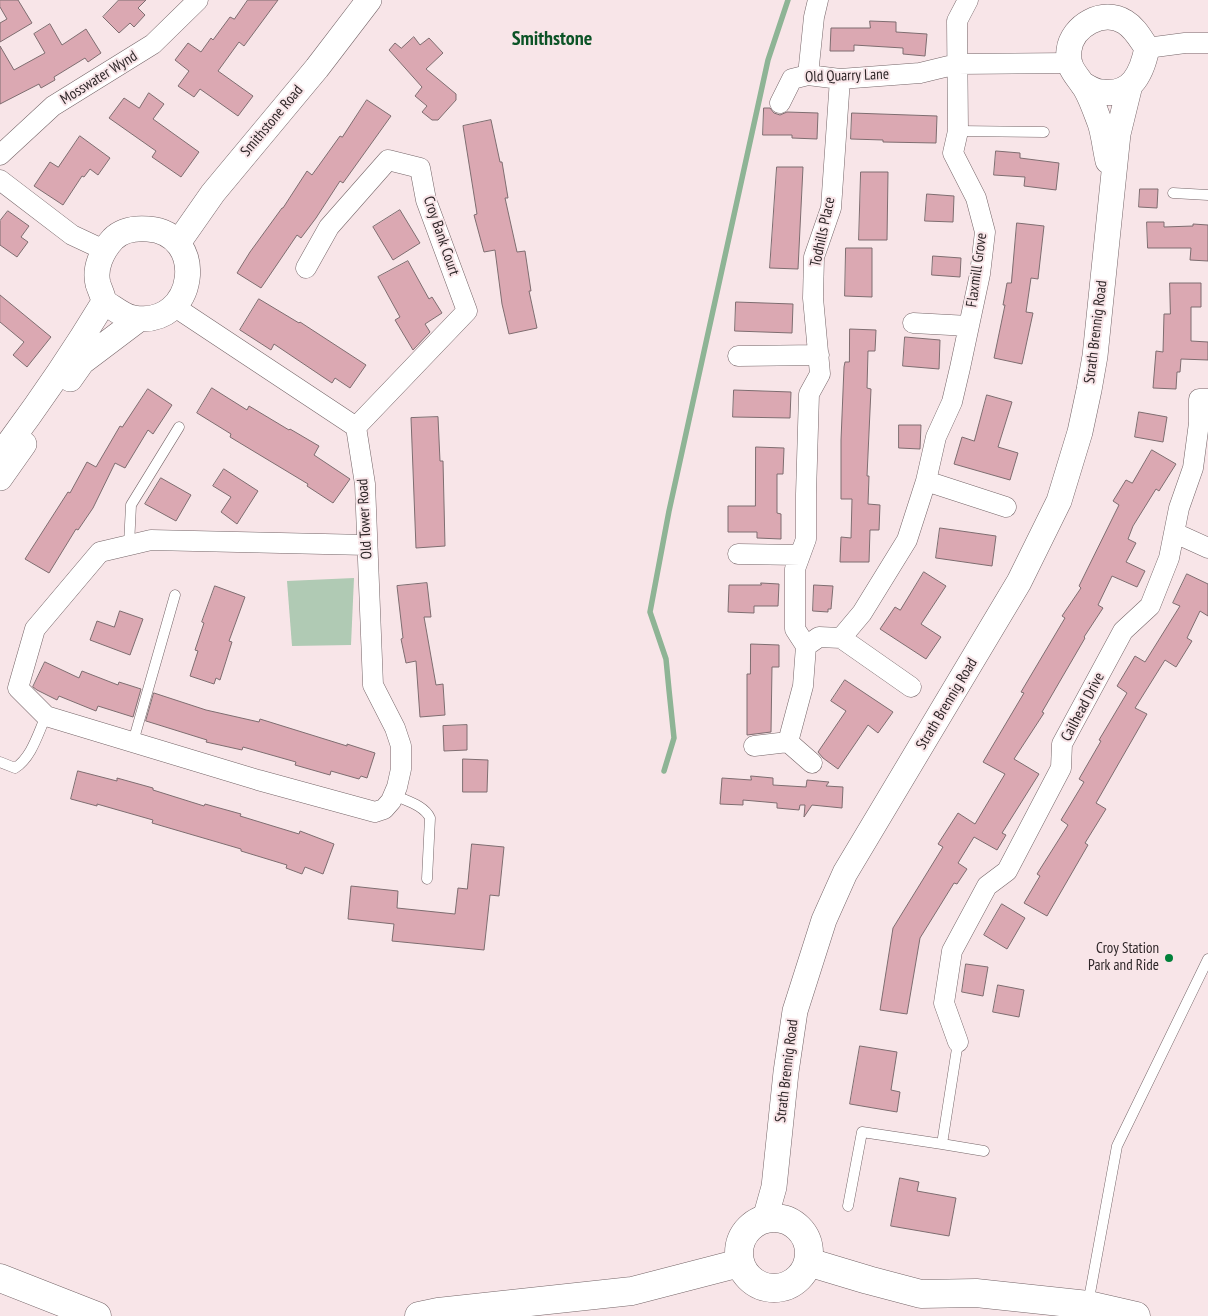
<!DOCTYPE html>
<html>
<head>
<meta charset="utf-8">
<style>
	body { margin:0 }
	canvas { display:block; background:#f8e5e8 }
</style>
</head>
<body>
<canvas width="1208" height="1316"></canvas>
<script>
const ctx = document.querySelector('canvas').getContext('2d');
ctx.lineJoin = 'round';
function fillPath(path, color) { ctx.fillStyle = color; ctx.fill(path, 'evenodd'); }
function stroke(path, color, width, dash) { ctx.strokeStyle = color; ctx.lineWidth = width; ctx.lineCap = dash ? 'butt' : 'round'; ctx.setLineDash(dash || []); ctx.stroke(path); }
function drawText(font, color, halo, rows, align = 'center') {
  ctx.font = font + ' "PT Sans Narrow",sans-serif'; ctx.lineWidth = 4; ctx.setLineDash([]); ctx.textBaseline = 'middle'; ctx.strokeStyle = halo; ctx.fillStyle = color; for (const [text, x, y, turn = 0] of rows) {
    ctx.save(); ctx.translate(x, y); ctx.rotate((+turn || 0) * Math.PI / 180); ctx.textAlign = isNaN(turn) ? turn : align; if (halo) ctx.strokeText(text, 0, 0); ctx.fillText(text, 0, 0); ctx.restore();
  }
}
fillPath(new Path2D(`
	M354 578 351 645 292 646 287 581Z`), '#b0cab4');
stroke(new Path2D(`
	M664 771 674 738 669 690 666 659 650 612 669 511 768 60 788 0`), '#8eb495', 5.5);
const building = new Path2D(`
	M0 0H18L32 23 0 42V23L7 19 0 7Z
	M119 0H146L138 8 145 15 134 27 130 23 119 33 103 17Z
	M248 0H278L244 46 239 42 218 71 253 96 238 116 200 89 194 97 178 86 189 71 175 60 188 43 201 52 211 38 213 40 230 17 234 19Z
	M870 21 896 22V32L927 34 925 56 903 54V48L854 45V51H830L831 28H870Z
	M50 24 62 45 86 29 101 53 88 62 85 58 54 77 55 80 41 88 39 84 0 104V46L14 70 45 53 34 34Z
	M414 37 420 45 429 38 443 53 426 69 456 94V100L438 120H432L422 112 427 106 415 96 422 87 389 50 395 43 401 48Z
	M149 93 164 104 153 119 199 152 181 177 152 157 156 151 109 118 124 98 139 108Z
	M367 100 391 116 343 183 340 181 316 218 301 238 297 235 261 288 237 273 250 252 282 208H283L307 171 312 175 340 136 342 137Z
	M764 108H770L774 113 780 115 787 112 818 113 817 139 792 138V135H763Z
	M852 113 937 116 936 143 883 142V140L851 139Z
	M491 120 500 162H502L508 198H505L517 252 525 251 531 291H529L537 328 509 334 502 304 495 250 484 252 474 215 477 214 463 126Z
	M80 136 110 158 98 175 90 169 84 177 82 176 63 205 34 186 50 162 58 167Z
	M996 151 1020 153V158L1059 163 1056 190 1024 186 1025 177 994 175Z
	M777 167H803L798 269 770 268Z
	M861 172H888L887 240H859Z
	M1140 189H1158L1157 208 1139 207Z
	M927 194 954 196 953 222 925 221Z
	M400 210 420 243 393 260 373 227Z
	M8 211 29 226 21 237 28 242 17 257 0 245V221Z
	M1147 222H1164V227L1193 226V224L1208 225V261L1190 260 1191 248H1148Z
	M1017 223 1044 226 1038 279 1031 278 1026 312 1033 313 1022 364 994 358 1005 305H1003L1007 283H1011Z
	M846 248H872V297L845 296Z
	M933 256 961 258 960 277 932 275Z
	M408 261 429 299 432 297 442 313 425 324 430 332 413 350 395 320 400 317 378 277Z
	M1170 283H1201V307H1191V341L1208 342V360L1181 359 1180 372H1177L1176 389 1153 388 1156 351 1163 352 1164 314H1170Z
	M0 295 51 337 27 367 13 355 24 342 0 322Z
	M259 299 299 323 300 322 366 365 350 388 335 378 332 383 274 344 271 350 240 330Z
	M736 302 793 304 792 333 735 331Z
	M850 329 876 330 875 351H868L867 388 871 389 867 476H869L868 504 880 505 879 530H870L869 562H840L841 537 851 538 852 499H841V440L844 367 845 362H849Z
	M905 337 940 340 939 369 903 366Z
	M212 388 247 410 249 406 289 430 290 429 319 446 314 455 350 479 333 503 307 486 308 484 230 437 231 434 197 413Z
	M148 389 172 405 153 434 148 430 125 468 115 463 93 508 78 530 76 529 49 573 25 559 68 492 70 493 87 462 96 467 120 426 122 427Z
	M734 390 791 392 790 418 733 417Z
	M987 395 1012 402 998 447 1018 453 1010 480 954 464 962 437 974 441Z
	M1139 412 1167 417 1163 442 1135 437Z
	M438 417 440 461H443L445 546 416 548 411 418Z
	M899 425H921L920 449 899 448Z
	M756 447 784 448 783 474H777V513L781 514V539L757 538V532H728V506H755Z
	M1152 450 1176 464 1159 491 1156 489 1133 526 1128 539 1136 543 1126 562 1145 571 1137 587 1112 576 1098 605 1103 608 1084 637 1085 638 1042 712 1044 713 1014 759 1039 774 1002 833 1006 835 997 850 974 837 958 863 967 869 957 884 954 883 920 938 907 1014 880 1010 893 928 943 847 938 844 958 813 975 824 1005 774 983 762 1024 693 1021 692 1065 618 1062 616 1081 588 1079 586 1119 505 1113 501 1126 480 1132 483Z
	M224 469 258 491 237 524 221 512 231 497 213 486Z
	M161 478 191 495 176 521 145 504Z
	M940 528 996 536 992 566 936 558Z
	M924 572 946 586 921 624 941 637 926 659 880 629 895 607 900 610Z
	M1187 574 1208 584V616L1200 611 1187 638 1192 641 1176 667 1165 660 1135 708 1147 714 1096 803 1106 809 1085 843 1088 845 1047 916 1024 903 1040 876 1037 874 1068 825 1061 820 1084 782 1079 779 1101 741 1099 740 1127 693 1117 686 1135 656 1145 662 1180 606 1173 603Z
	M427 583 431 617H424L436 685 443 684 445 715 420 717 416 661 406 663 401 639 403 638 397 586Z
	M761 583 779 584 778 606H754V613L728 612 729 585H761Z
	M814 585 833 586 831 609H828V612L813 611Z
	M215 586 245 597 229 641 232 642 220 680 216 678 214 684 190 676 198 651 195 650 204 623 202 622Z
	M120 611 143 619 130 655 90 640 97 621 114 627Z
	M751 644 779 645V667H772L771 732 747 735V674H750Z
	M45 662 79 678 82 671 118 685 119 682 141 689 133 717 98 706 96 711 59 696 57 700 37 690 33 687Z
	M845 680 893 712 878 733 868 725 838 769 823 758 818 752 846 711 831 701Z
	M154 693 206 710 259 722 260 719 347 746V744L375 753 367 778 361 776 359 779 331 771 330 775 295 765 296 762 243 747 242 750 206 742 207 740 146 721Z
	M467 725V750L444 751 443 726Z
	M463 759 488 760 487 792H463Z
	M78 771 117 781V778L153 788V790L204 806 205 804 241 814 240 816 299 834 300 831 334 844 323 874 305 867 302 874 286 868 287 865 241 851V849L152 823 153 820 97 804V806L71 799Z
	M751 776 773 778V785L806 787 807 780 829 782 826 786 843 787 842 808 812 805 804 817 805 805H800L799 810 777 808V803L743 800V805L720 804 722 778 751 780Z
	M472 844 504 847 499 896 490 895 484 950 392 941 394 924 348 919 351 886 398 891 397 908 455 914 458 888 467 889Z
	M1002 904 1025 918 1007 949 984 935Z
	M966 964 988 967 983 996 962 992Z
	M998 985 1024 990 1019 1017 993 1012Z
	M860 1046 897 1052 891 1090 900 1092 897 1112 850 1104Z
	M900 1178 919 1182 917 1191 956 1198 949 1236 891 1226Z`);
fillPath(building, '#dba8b2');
stroke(building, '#7e6d70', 1);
const service = new Path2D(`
	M958 131 1044 132
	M1173 193 1208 195
	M129 545 131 505 179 427
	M133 742 175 595
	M0 762 15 768C32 757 38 733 46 716
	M394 795C406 801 424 805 430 818L427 879
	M942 1144 984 1151
	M848 1206 862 1132 942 1144 958 1042
	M1088 1304 1117 1146 1208 959`);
const minor = new Path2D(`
	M1147 48 1185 43H1208
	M808 75 814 17 818 0
	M780 103 792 79 808 75 840 79 920 73 957 64 1070 63
	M0 155 53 106 153 44 198 0
	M0 180 72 235 104 250
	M306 268 329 227 388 160 420 168 426 200 467 311 356 427
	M175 307 356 427 365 484 373 685 395 728 401 746V769L397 787 391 801 384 809 375 812 258 780 46 716 18 688 35 629 100 552 151 540 367 545
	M913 323 969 326
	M738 356 819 355
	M926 481 1006 507
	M1175 533 1208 548
	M738 554 800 555
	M841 638 911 687
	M806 646 819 637 841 638 862 613 907 540 926 481 936 437 952 402 960 368 980 274 985 232 976 198 953 153 958 131 957 21 968 0
	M754 746 788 742
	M812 763 788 742 803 686 806 646 795 629V569L806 539V494L809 394 820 374 813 298 814 257 831 208 840 79
	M958 1042 944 1003 952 951 987 886 1007 871 1061 768 1062 744 1123 631 1150 606 1169 558 1179 508 1193 468 1199 423V399H1208`);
const tertiary = new Path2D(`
	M1084 85C1089 88 1096 92 1102 92 1132 96 1142 73 1147 48 1140 38 1135 28 1125 22 1103 8 1072 26 1069 50 1067 67 1075 73 1083 85 1090 94 1096 113 1100 123 1104 135 1105 149 1108 161
	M178 243 213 193 317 68 369 0
	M70 379 82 362 139 319
	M0 455C37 406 72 355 104 302 103 296 100 290 98 284 94 268 102 251 113 239 122 230 136 228 148 229 208 233 197 328 134 318 124 317 113 307 104 302
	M0 478 24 444
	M765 1219 774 1187 786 1072 795 1011 824 920 845 873 1019 582 1059 501 1080 432 1089 390 1095 356 1118 134 1130 85`);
const secondary = new Path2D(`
	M739 1253a35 35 0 1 1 70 0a35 35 0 1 1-70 0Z
	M808 1262 868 1280 921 1294 976 1293 1088 1305 1136 1316
	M0 1278 97 1316
	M419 1316 438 1312 632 1291 740 1263`);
stroke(service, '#756568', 11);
stroke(minor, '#756568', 21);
stroke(tertiary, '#756568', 26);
stroke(secondary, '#756568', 29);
stroke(service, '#fff', 10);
stroke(minor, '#fff', 20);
stroke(tertiary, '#fff', 25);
stroke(secondary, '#fff', 28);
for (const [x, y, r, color] of [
	[1169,958,5,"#018039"]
]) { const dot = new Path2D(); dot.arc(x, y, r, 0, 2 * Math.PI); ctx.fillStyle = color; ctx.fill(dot); stroke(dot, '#f8e5e8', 2); }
drawText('15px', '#2e2628', '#f8e5e8', [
	["Old Quarry Lane",847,76,-2],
	["Mosswater Wynd",99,78,-32],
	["Smithstone Road",272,121,-50],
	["Todhills Place",823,232,-78],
	["Croy Bank Court",441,236,71],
	["Flaxmill Grove",977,270,-82],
	["Strath Brennig Road",1096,332,-83],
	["Old Tower Road",365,519,-93],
	["Strath Brennig Road",947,704,-59],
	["Cailhead Drive",1083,707,-62],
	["Strath Brennig Road",787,1071,-83]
]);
drawText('15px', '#2e2628', '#f8e5e8', [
	["Croy Station",1159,949],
	["Park and Ride",1159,966]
], 'right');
drawText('bold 20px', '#0c5326', '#f8e5e8', [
	["Smithstone",552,39]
]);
</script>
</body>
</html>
